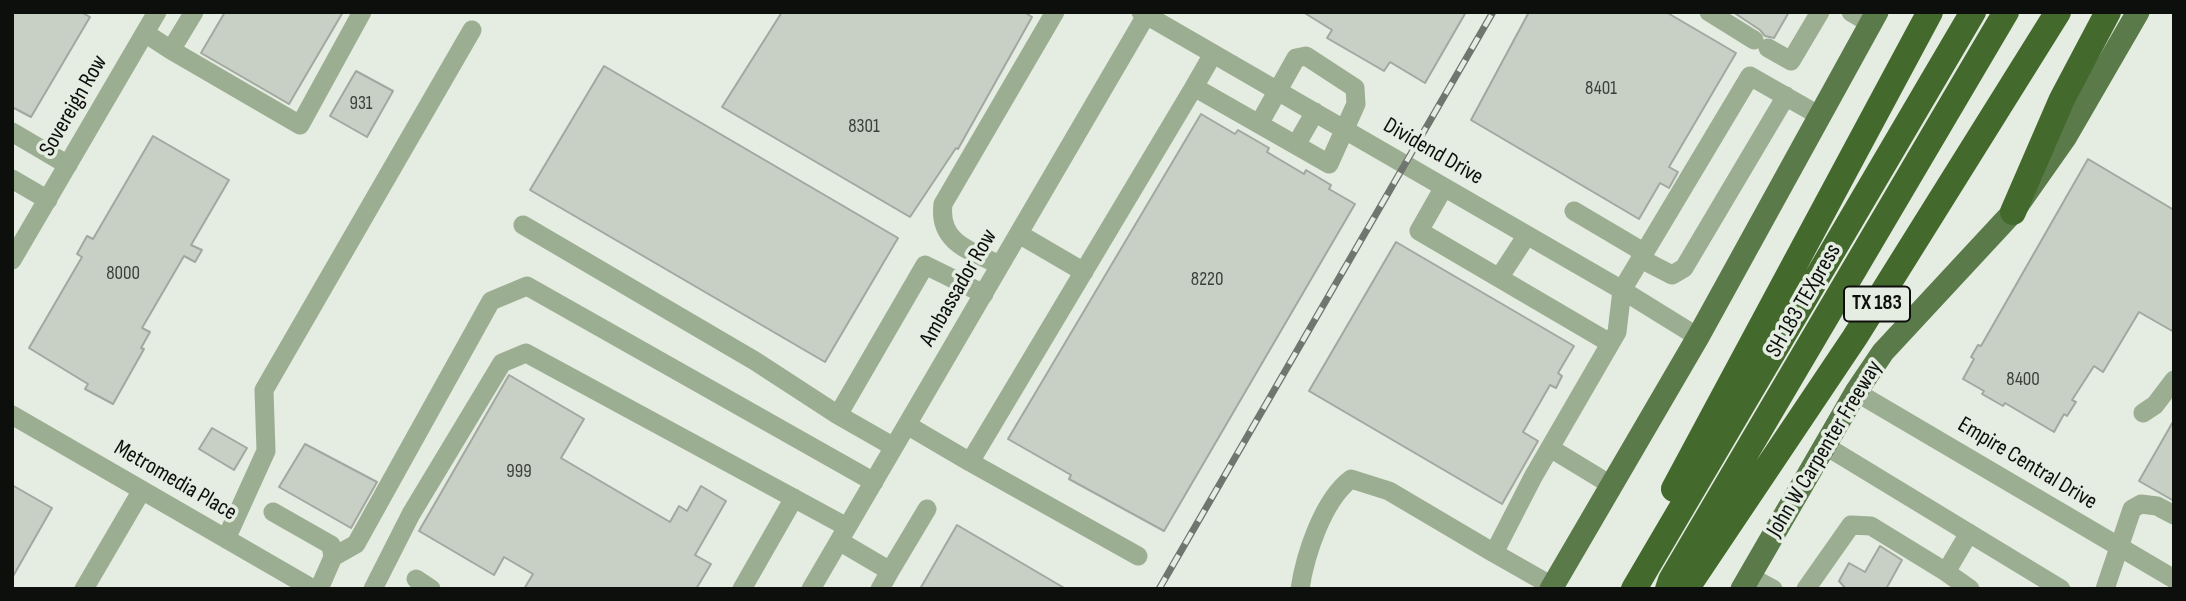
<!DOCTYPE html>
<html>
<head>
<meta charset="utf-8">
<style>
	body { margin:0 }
	#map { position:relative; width:2186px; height:601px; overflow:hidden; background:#e5ece2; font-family:"Sofia Sans Condensed",sans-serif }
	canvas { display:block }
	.frame { position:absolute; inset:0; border:14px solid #0d0f0c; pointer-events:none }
</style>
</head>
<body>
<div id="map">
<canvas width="2186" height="601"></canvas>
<div class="frame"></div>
</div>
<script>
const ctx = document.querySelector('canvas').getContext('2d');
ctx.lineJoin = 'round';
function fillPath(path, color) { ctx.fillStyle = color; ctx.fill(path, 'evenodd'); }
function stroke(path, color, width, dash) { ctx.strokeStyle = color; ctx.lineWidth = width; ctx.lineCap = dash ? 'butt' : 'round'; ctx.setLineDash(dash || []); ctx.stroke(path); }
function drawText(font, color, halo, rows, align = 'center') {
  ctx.font = font + ' "Sofia Sans Condensed",sans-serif'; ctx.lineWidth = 7; ctx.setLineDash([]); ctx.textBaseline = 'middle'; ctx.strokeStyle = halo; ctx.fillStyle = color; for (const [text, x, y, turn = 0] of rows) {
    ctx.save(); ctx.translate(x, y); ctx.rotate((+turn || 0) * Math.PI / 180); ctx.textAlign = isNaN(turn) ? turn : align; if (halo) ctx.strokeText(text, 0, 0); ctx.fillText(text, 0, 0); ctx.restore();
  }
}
const building = new Path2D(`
	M12 12H81L90 17 31 117 12 107Z
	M225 12H343L289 104 201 53Z
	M782 12H1024L1032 17 958 149 956 148 910 217 722 107Z
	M1303 12H1466L1425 83 1390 62 1384 71 1327 38 1332 30Z
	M1529 12H1666L1736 53 1669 167 1678 172 1669 188 1660 183 1639 219 1471 120Z
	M1733 12H1789L1774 38 1765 36 1760 30Z
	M604 66 898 238 825 362 530 190Z
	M356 71 393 91 367 137 330 116Z
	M1201 114 1235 134 1238 130 1269 148 1267 152 1304 174 1306 170 1331 185 1329 189 1355 204 1164 531 1069 479 1071 475 1008 439Z
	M153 136 229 180 191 245 202 250 195 262 184 256 142 328 150 332 141 348 144 349 113 404 85 389 88 384 29 348 82 257 77 254 87 236 93 239Z
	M2088 159 2174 210V332L2139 312 2103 372 2094 366 2072 400 2076 402 2067 416 2064 414 2054 432 2005 403 2003 406 1982 394 1984 391 1963 379 1974 359 1971 357 1978 345 1981 346Z
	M1396 242 1574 346 1558 373 1562 376 1556 388 1550 385 1523 432 1538 441 1502 504 1309 391Z
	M509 375 584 419 561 458 670 522 679 506 687 511 701 486 726 501 695 555 711 564 696 589H524L533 574 504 557 494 575 419 531Z
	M2174 420V501L2139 481Z
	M212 428 247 448 234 470 199 449Z
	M305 444 377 482 351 528 279 487Z
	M12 485 52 508 12 578Z
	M957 525 1066 589H920Z
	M1880 546 1902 560 1886 589H1846L1839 581 1849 563 1865 572Z`);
fillPath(building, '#c8cfc5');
stroke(building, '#a2a89f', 2);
stroke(new Path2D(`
	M1141 12 1622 290 1698 337
	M1709 12 1754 40
	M1851 12 1871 24
	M145 33 171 50 194 12
	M1768 48 1791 61 1820 12
	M171 50 300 125 362 12
	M1194 87 1213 54
	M12 132 68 165
	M1296 145 1315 112
	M12 179 48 200
	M1444 187 1419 231 1610 343
	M1574 211 1645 253
	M523 225 755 361 838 415 925 265 984 294
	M1019 234 1084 272
	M1641 259 1672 275 1684 268 1786 96
	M12 260 157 12
	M1000 265C971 251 938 243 943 204L1055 12
	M1499 278 1527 235
	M1856 392 2174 579
	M2143 413 2155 405 2174 380
	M12 415 313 589
	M838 415 894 447
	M907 425 970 462 1194 87 1329 164 1356 104 1355 88 1306 56 1296 58 1259 124
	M1824 445 2061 589
	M1550 448 1611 485
	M970 462 1138 556
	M273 512 331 545 333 557 319 589
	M226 539 266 451 264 390 472 30
	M839 541 890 571 927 509
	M333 557 356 544 491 301 527 286 874 482
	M1946 572 1970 589
	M1749 576 1773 589
	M416 579 431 589
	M1552 586 1494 553 1533 477 1617 332 1622 290 1750 76 1820 116
	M84 589 142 490
	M373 589 411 514 502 363 526 353 847 527
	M742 589 794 498
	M811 589 1148 12
	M880 589 890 571
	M1300 589C1305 555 1323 500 1351 479L1389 491 1494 553
	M1806 589 1851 525 1871 526 1946 572 1969 533
	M2105 589 2132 509 2141 504 2157 506 2174 515`), '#9cae92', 19);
stroke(new Path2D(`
	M1551 589 1698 337 1877 12
	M1742 589 1856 392 1883 352 2013 212 2065 138 2138 12`), '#5a7b49', 23);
stroke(new Path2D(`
	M2013 212 2062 99 2108 12
	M1674 489 1930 12
	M1634 589 1973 12
	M1668 589 1671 580 2006 12
	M1686 589 1855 337 2058 12`), '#43692d', 26);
const rail = new Path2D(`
	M1159 589 1493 12`);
stroke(rail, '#71756f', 7);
stroke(rail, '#e5ece2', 4.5, [13]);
drawText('19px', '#3c3f3a', null, [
	["8401",1601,89],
	["931",361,104],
	["8301",864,127],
	["8000",123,274],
	["8220",1207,280],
	["8400",2023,380],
	["999",519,472]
]);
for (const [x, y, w] of [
	[1877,304,66]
]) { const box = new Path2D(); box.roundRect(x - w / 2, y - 17.5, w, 35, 5); ctx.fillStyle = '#e5ece2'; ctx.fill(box); stroke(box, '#0d0f0c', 2); }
drawText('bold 21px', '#0d0f0c', null, [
	["TX 183",1877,304]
]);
drawText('23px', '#0d0f0c', '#e5ece2', [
	["Sovereign Row",74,106,-60],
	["Dividend Drive",1433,152,30],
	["Ambassador Row",959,288,-60],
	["SH 183 TEXpress",1804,301,-60],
	["John W Carpenter Freeway",1825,449,-59],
	["Empire Central Drive",2027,464,31],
	["Metromedia Place",175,481,30]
]);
</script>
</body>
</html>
